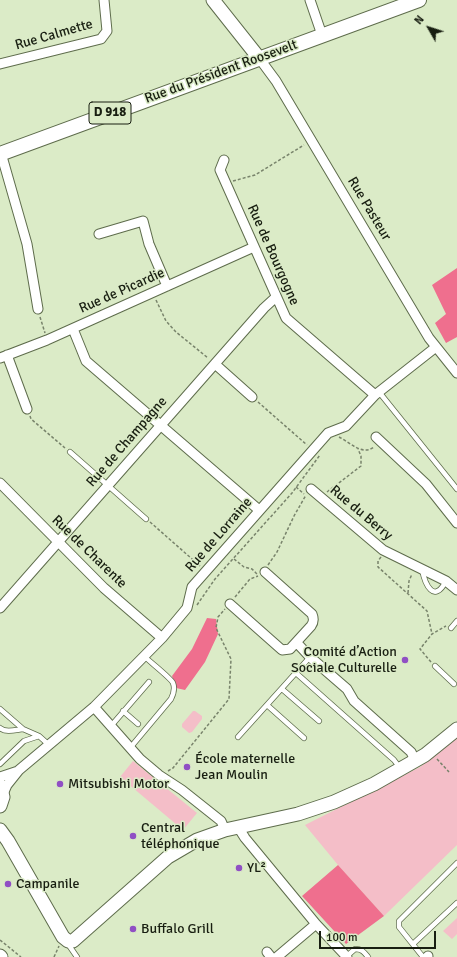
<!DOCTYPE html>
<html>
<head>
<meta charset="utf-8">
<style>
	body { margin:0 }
	#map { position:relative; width:457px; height:957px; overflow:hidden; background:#dbebc7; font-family:Signika,sans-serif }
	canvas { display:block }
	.north { position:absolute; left:409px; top:8px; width:40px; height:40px; -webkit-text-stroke:3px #dbebc7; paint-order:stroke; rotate:309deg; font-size:11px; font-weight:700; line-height:16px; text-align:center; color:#181e11 }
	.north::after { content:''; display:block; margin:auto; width:14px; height:18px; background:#181e11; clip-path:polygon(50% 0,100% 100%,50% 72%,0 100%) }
	.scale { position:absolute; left:319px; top:931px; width:117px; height:18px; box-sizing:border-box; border:2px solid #181e11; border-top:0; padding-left:5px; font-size:12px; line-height:14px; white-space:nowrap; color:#181e11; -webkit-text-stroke:3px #dbebc7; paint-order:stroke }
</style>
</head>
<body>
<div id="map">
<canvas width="457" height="957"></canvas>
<div class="north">N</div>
<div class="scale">100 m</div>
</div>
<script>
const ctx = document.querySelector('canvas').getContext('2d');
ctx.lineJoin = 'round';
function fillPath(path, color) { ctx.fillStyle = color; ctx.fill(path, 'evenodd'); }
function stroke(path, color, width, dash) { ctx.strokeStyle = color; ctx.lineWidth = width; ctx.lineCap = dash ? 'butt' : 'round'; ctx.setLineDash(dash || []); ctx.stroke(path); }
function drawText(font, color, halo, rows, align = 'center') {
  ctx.font = font + ' Signika,sans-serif'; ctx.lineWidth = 3; ctx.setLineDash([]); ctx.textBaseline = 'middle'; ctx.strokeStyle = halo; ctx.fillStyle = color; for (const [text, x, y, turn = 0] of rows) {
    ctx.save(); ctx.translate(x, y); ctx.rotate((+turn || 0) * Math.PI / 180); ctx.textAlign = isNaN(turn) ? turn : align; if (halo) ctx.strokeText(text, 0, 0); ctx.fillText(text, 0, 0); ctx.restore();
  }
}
fillPath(new Path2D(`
	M193 711H195L202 716V719L192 732 189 733 182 727V724Z
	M457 738V845L384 916 338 865 305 825 420 767Z
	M133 761 197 813 183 830 120 777Z
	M457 918V934L452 939 443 931Z`), '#f4bec8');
fillPath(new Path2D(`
	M457 268V337L446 343 435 323 446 314 432 285Z
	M207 618 216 619 218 634 205 662 185 690 176 688 172 676 192 649Z
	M338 865 384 916 346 944 302 896Z`), '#ef6f8e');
const lane = new Path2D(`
	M379 392 457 489
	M70 452 146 519
	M422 569C425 585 434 604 446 581
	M451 628 457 621
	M435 666 454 684
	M296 673 394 760 400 768
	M282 689 319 721
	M267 705 304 738
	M0 709 23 729 39 736 49 745
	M123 711 138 724
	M111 726 149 682
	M0 728C6 733 15 730 23 729
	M238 737 310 657
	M130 748 171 699C173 695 175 688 173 683 171 678 150 662 144 656
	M0 764 24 741 39 736
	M68 944 77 957
	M413 944 457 903
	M347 956 355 949C362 949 364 952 368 957
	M423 957 399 927V921L457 863`);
const street = new Path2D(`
	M310 0 322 35
	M259 58 276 81 429 338 457 373
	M0 64 101 39 107 31 104 0
	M1 153 27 244 38 309
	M224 160 220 170 286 318 375 395
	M99 234 143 221 149 244 167 286
	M73 329 86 361 259 510
	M7 355 27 409
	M0 358 47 340 254 247
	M215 364 252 397
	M376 437 426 484 457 523
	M0 483 104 588 162 638
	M311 489 383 550 446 581 457 590
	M230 604 282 650 290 649 311 626C314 622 314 619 312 614L265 572
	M0 608 264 308 276 297
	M297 643 310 657 347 689 354 701 411 752 415 760
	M94 707 140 759 159 775 182 790 221 821 225 830
	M0 777 18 771
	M3 794 7 785 19 770 94 707 162 638 187 608 192 587 328 433 346 426 375 395 436 347
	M238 827 245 838 316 924 347 957
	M267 952 271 957
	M277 957 316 924
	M427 957 428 956`);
const secondary = new Path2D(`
	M213 0 259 58
	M0 785 3 797 0 806
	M0 830 8 841 63 937 68 941H73L168 857 197 840 225 830 298 814 334 802 374 784 425 755 457 729
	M0 956 1 957`);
const primary = new Path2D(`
	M0 154 419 0`);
stroke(lane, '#5e6c4c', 6);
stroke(street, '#5e6c4c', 11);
stroke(secondary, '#5e6c4c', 15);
stroke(primary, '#5e6c4c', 16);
stroke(new Path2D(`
	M233 181 255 175 304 145
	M156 300 166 321 176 332 208 358
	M40 317 45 333
	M258 402 307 445
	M30 416 31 419 65 448
	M339 437C351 443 362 456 374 447
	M296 487 304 494
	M327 492 361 466V456L358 449
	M150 522 200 566
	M381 557 378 561V567L427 611 432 634
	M234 559 244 567 252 569 257 574
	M268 565 277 552 294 516 306 495
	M408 593 409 581 412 574
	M235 597 250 579 258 576
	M197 605 215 579 292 493 320 455
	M431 662 420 649 432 634 446 626
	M437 759 449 772
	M168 771 173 768 229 699 231 659 216 628 218 617 225 609
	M0 940 21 957
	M54 957 59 946`), '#78836b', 1.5, [3, 2]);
stroke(lane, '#fff', 4.5);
stroke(street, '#fff', 9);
stroke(secondary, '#fff', 13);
stroke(primary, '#fff', 14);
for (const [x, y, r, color] of [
	[405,660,4,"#904fc4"],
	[187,767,4,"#904fc4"],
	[60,784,4,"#904fc4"],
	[133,836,4,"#904fc4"],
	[239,868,4,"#904fc4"],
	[8,884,4,"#904fc4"],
	[133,929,4,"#904fc4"]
]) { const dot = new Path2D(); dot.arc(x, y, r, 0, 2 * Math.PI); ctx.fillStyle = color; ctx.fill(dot); stroke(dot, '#dbebc7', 1.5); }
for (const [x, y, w] of [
	[110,113,42]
]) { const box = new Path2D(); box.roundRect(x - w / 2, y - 11, w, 22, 3); ctx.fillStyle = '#dbebc7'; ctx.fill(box); stroke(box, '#181e11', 1); }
drawText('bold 13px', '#181e11', null, [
	["D 918",110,113]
]);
drawText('14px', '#181e11', '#dbebc7', [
	["Rue Calmette",54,35,-16],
	["Rue du Président Roosevelt",221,72,-20],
	["Rue Pasteur",369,209,59],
	["Rue de Bourgogne",273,255,66],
	["Rue de Picardie",122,291,-24],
	["Rue de Champagne",127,442,-49],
	["Rue du Berry",361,513,40],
	["Rue de Lorraine",219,535,-49],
	["Rue de Charente",89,552,44]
]);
drawText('14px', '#181e11', '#dbebc7', [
	["Comité d’Action",397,652,"right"],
	["Sociale Culturelle",397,668,"right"],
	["École maternelle",195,759],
	["Jean Moulin",195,775],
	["Mitsubishi Motor",68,784],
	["Central",141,828],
	["téléphonique",141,844],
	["YL²",247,868],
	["Campanile",16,884],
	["Buffalo Grill",141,929]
], 'left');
</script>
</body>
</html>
